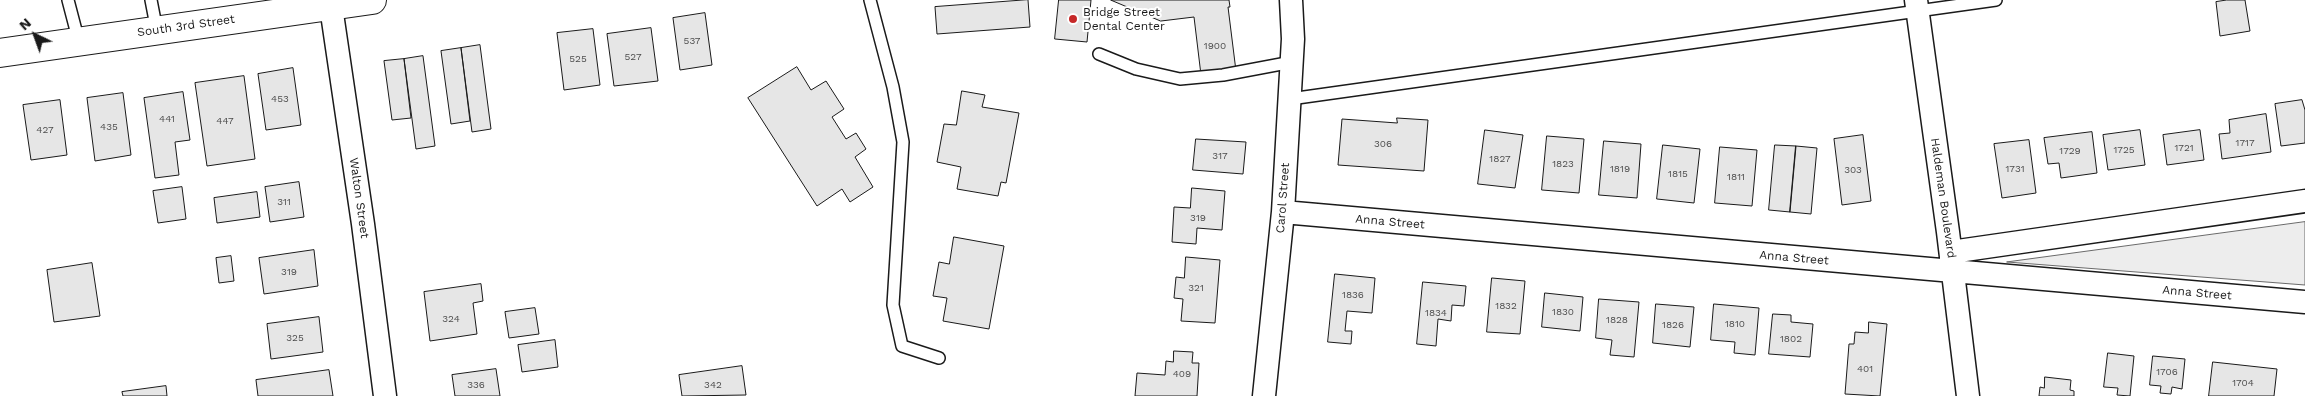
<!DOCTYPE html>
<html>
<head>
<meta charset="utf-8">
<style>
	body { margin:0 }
	#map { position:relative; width:2305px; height:396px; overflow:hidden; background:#fff; font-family:"Work Sans",sans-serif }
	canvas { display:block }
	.north { position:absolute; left:10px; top:10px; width:50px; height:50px; -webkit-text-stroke:4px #fff; paint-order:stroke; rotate:318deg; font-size:14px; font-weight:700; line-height:20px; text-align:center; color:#1a1a1a }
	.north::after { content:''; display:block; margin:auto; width:18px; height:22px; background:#1a1a1a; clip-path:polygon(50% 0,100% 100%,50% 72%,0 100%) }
</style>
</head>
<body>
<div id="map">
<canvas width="2305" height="396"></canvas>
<div class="north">N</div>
</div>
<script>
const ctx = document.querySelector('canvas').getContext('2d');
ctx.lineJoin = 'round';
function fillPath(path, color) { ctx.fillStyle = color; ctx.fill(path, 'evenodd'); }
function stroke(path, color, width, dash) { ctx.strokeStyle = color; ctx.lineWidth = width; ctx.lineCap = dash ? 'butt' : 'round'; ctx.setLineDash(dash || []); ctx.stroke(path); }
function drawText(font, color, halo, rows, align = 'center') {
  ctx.font = font + ' "Work Sans",sans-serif'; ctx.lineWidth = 4; ctx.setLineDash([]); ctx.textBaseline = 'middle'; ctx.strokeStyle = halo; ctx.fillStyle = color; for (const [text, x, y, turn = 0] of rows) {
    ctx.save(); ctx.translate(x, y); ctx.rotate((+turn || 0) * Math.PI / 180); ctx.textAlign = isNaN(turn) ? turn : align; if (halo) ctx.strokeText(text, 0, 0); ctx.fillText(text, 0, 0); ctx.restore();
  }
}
const built = new Path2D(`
	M2305 222V285L2007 262Z`);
fillPath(built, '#ededed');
stroke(built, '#6a6a6a', 1);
const building = new Path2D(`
	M1028 0 1030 27 937 34 935 7Z
	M1059 0H1091L1087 42 1055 39Z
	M1111 0H1229L1230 7H1228L1236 71 1201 75 1194 17 1161 21Z
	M2227 0H2245L2250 31 2220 36 2216 2Z
	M705 13 712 65 680 70 673 18Z
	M651 28 658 81 614 86 607 34Z
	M593 29 600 85 564 90 557 33Z
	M480 45 491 129 472 132 461 48Z
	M461 48 470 121 451 124 441 51Z
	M423 56 435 146 416 149 404 59Z
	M404 59 411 118 392 120 384 61Z
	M797 67 811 90 826 81 844 109 832 117 846 139 856 133 866 149 855 157 873 187 850 202 842 189 817 206 748 98Z
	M293 68 301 125 266 130 258 74Z
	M244 76 255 159 207 166 195 83Z
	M962 91 985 95 982 107 1019 113 1006 183 1001 182 998 196 957 189 961 167 937 162 944 124 956 125Z
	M183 92 190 140 175 142 179 175 155 178 144 98Z
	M123 93 131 155 95 161 87 98Z
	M60 100 67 155 31 160 23 105Z
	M2302 100 2305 110V143L2281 146 2275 104Z
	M2266 114 2271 152 2222 159 2219 134 2230 133 2229 120Z
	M1397 118 1428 120 1424 171 1338 165 1342 119 1397 123Z
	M1485 130 1523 135 1515 188 1478 184Z
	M2140 130 2145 165 2108 170 2103 135Z
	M2200 130 2204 160 2167 165 2163 135Z
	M2092 132 2097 173 2061 178 2059 163 2048 164 2044 138Z
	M1863 135 1871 201 1842 205 1834 139Z
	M1547 136 1584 139 1579 193 1542 190Z
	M1196 139 1246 142 1243 174 1193 170Z
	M2029 140 2036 193 2002 198 1994 144Z
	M1604 141 1641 144 1637 198 1599 195Z
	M1663 145 1700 149 1694 203 1657 199Z
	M1775 145 1796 146 1790 212 1769 210Z
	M1796 146 1817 148 1811 214 1790 212Z
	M1720 147 1757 150 1752 206 1715 203Z
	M299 182 304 217 270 222 265 187Z
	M182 187 186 219 158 223 153 191Z
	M1192 188 1225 191 1222 230 1197 228 1196 244 1172 242 1174 207 1190 208Z
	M257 192 260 217 217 223 214 198Z
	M954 237 1004 246 989 329 943 321 947 298 933 296 939 262 949 264Z
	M314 250 318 286 264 294 259 258Z
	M231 256 234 281 219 283 216 258Z
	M1186 257 1220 260 1215 323 1181 321 1183 299 1174 298 1176 277 1184 278Z
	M92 263 100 316 54 322 47 270Z
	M1335 274 1375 278 1372 313 1347 311 1345 331H1352L1351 344 1328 342Z
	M1492 278 1525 281 1520 334 1487 332Z
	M1423 282 1466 286 1464 306 1452 305 1451 321 1438 319 1436 346 1417 344Z
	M481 284 483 301 473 303 477 334 430 341 424 292Z
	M1545 293 1583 297 1580 331 1542 327Z
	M1599 299 1639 302 1634 357 1610 355 1612 340 1596 338Z
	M1656 304 1694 307 1690 347 1653 343Z
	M1714 304 1759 308 1755 355 1734 353 1735 342 1711 340Z
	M535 308 539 334 509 338 505 312Z
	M1773 314 1791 315V322L1813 324 1810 357 1769 354Z
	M319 317 323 352 271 359 267 324Z
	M1869 322 1887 324 1880 396 1845 394 1849 344H1854L1855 332 1868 333Z
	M555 340 558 367 522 372 518 345Z
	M1174 351 1193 352 1192 363H1199L1197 396H1135L1137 373 1165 375 1166 361 1173 362Z
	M2108 353 2134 356 2130 396 2117 395 2118 388 2104 387Z
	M2153 356 2185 359 2182 389 2172 387 2171 394 2160 393 2161 386 2150 385Z
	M2213 362 2277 369 2274 396H2209Z
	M742 366 746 395 682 396 679 375Z
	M496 369 500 396H455L452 375Z
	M329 370 333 396H258L256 380Z
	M2045 377 2071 380 2070 390 2074 391V396H2039L2040 387 2044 388Z
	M166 386 167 396H123L122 392Z`);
fillPath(building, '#e6e6e6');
stroke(building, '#1a1a1a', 1);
const service = new Path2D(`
	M68 0 79 42
	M151 0 157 31
	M870 0 893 87 903 142 893 305 902 346 939 358
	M1099 54 1136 69 1180 79 1223 75 1292 62
	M1290 99 1996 0`);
const minor = new Path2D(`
	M330 0 363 224 385 396
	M1916 0 1948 232 1968 396
	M1283 212 2305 302
	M1951 252 2305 201
	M1264 396 1283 212 1293 39 1291 0`);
const primary = new Path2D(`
	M0 53 372 0`);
stroke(service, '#1a1a1a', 14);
stroke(minor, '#1a1a1a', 25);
stroke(primary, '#1a1a1a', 30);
stroke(service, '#fff', 11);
stroke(minor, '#fff', 22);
stroke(primary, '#fff', 28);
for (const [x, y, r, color] of [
	[1073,19,5,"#c62828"]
]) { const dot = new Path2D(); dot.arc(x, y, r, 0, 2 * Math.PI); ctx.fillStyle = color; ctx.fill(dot); stroke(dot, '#fff', 2); }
drawText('10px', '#4d4d4d', null, [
	["537",692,41],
	["1900",1215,46],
	["527",633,57],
	["525",578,59],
	["453",280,99],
	["441",167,119],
	["447",225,121],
	["435",109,127],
	["427",45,130],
	["1717",2245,143],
	["306",1383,144],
	["1721",2184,148],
	["1725",2124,150],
	["1729",2070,151],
	["317",1220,156],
	["1827",1500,159],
	["1823",1563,164],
	["1819",1620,169],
	["1731",2015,169],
	["303",1853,170],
	["1815",1678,174],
	["1811",1736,177],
	["311",284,202],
	["319",1198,218],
	["319",289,272],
	["321",1196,288],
	["1836",1353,295],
	["1832",1506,306],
	["1830",1563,312],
	["1834",1436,313],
	["324",451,319],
	["1828",1617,320],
	["1810",1735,324],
	["1826",1673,325],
	["325",295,338],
	["1802",1791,339],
	["401",1865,369],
	["1706",2167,372],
	["409",1182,374],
	["1704",2243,383],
	["336",476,385],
	["342",713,385]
]);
drawText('12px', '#1a1a1a', '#fff', [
	["Bridge Street",1083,12],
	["Dental Center",1083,26]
], 'left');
drawText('12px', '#1a1a1a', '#fff', [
	["South 3rd Street",186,26,-8],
	["Walton Street",359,198,82],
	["Carol Street",1283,198,-86],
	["Haldeman Boulevard",1943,198,82],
	["Anna Street",1390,222,5],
	["Anna Street",1794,258,5],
	["Anna Street",2197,293,5]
]);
</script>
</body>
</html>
